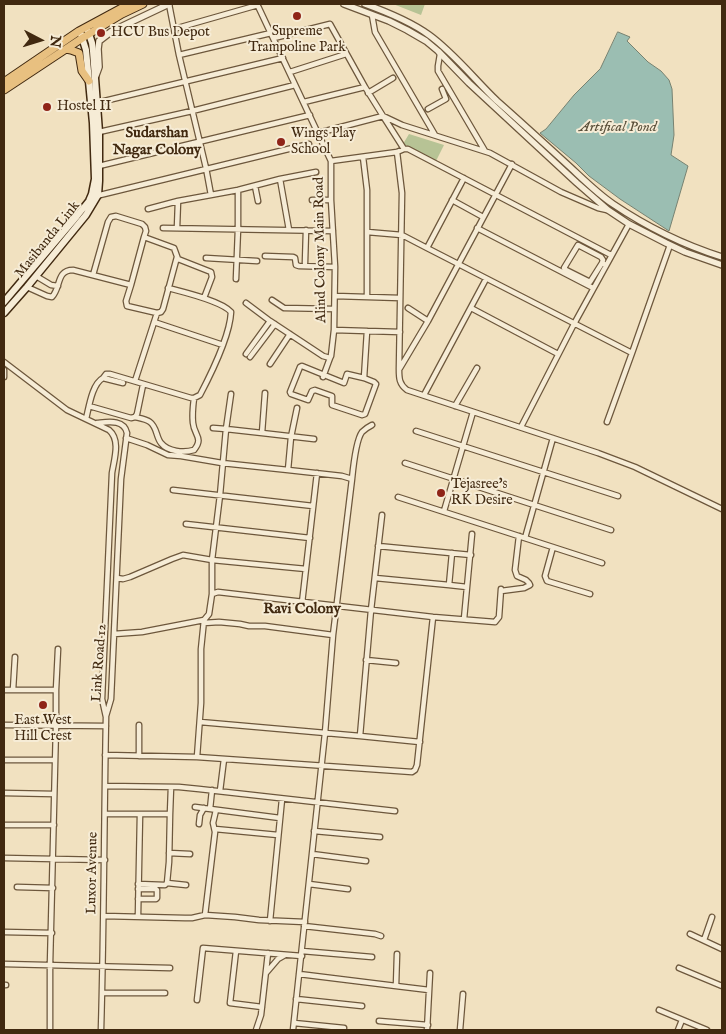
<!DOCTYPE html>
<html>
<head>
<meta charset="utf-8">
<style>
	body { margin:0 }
	#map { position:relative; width:726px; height:1034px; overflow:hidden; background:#f1e1c0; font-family:"IM FELL English",serif }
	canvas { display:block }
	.frame { position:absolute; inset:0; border:5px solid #412910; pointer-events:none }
	.north { position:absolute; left:15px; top:15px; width:50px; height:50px; -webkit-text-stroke:4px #f6ecd6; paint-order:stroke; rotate:95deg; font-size:14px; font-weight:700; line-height:20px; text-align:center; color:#412910 }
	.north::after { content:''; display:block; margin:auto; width:18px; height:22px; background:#412910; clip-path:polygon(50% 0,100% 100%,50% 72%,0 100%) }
</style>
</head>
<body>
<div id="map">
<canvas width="726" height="1034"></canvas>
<div class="frame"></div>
<div class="north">N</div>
</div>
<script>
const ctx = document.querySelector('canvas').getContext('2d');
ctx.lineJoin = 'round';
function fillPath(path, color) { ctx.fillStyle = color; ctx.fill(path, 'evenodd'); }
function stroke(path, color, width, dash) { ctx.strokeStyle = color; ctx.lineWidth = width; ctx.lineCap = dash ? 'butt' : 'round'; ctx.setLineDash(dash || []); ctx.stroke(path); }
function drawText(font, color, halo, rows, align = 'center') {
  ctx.font = font + ' "IM FELL English",serif'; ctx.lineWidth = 4; ctx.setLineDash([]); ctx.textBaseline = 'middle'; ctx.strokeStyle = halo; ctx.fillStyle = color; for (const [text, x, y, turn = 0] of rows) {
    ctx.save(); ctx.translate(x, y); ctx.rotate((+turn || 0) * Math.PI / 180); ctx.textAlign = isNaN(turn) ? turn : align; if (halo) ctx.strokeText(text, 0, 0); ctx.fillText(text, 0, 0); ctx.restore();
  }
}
fillPath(new Path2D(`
	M393 4H425L421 15Z
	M409 134 444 145 436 161 403 144Z`), '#b7c395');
const water = new Path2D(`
	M618 32 630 37 627 41 648 62 661 71 669 80 672 89 674 135 671 155 688 166 669 231 620 199 589 176 576 163 540 133 546 129 574 95 600 69Z`);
fillPath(water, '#9bbeb2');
stroke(water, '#778271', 1);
const minor = new Path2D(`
	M169 4 179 55 206 168 211 195
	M372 15 375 32 435 135
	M174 29 258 5
	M274 38 330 24 365 87
	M440 54 438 66V71L485 151
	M179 55 271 33
	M290 72 346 54
	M368 93 393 78
	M304 102 365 87 383 116 402 125 490 153 561 192 598 208 607 210
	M96 103 283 58
	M428 109 446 99 442 89
	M99 132 192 111 295 85
	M318 133 383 116 404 149
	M397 152 402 193 399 369C399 378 399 384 407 390L598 453 635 467 722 509
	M363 157 367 190V297
	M331 161 397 152 404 149H408L611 255
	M99 166 310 115
	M464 178 427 248 632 353
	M280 179 289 230
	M255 186 258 201
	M96 196 309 144
	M312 200H331
	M452 200 483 217
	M148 209 178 201 238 190 280 179 316 172
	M163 228 333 231
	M177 228 178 201
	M477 228 593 288
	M367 232 402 235 427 248
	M265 256 293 257 295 258 296 265 299 266 335 267
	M206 258 257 261
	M305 263 306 230
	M602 263 590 282 566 270 564 268 578 245 601 257 603 260 602 263 606 265
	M93 275 108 222 111 217 116 216 142 224 145 227 146 231 144 237 174 248 178 259 211 272 212 277 204 298
	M36 276 51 285 58 286
	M236 279 238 229V190
	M131 285 144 237
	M27 287 47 296 52 297C61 288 56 270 73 270L131 285 126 301 127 306 157 313 161 312 163 309 177 257
	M335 296 400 298
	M272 300 284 308 334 309
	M246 303 270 321 323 356 330 358 331 356 334 330 335 267 331 200V161L257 4
	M408 308 428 321
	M471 308 558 354
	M154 322 223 345
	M334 330 400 332
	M246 354 270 321
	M250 357 275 324
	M4 362 67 410 109 430C121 440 114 460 112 473L102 699 106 717C104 821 104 926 101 1030
	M270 364 290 334
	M400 368 428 321 512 164
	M4 370V377
	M323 377 330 358
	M103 378 106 374H110L191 398H194L200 395C211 374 230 335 231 312 222 301 183 292 168 288
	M364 378 347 374 344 383 302 366 300 367 290 392 291 394 308 400 312 391 315 390 332 396V405L362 415 365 414 376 384 374 382 364 378 367 331
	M135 381 157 313
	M424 395 486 279
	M89 406 131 418 135 417 137 414 143 385
	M455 406 477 368
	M135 417C139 418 146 419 150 422 157 427 156 437 161 443 168 452 184 453 194 450 204 438 194 435 193 423 192 415 193 406 194 398
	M86 419C89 407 92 384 103 378L123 383
	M607 422 632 353 670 245
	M97 423C108 422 124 419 127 433L121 479 111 699 106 716
	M521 427 574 324 629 224
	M213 428 226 429 231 394
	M416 431 618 496
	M262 433 314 439
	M126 438 147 445 168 455 181 456 222 463 288 470 291 437 297 408
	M405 463 611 530
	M288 470 342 476 352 479 333 635 325 733 293 1030
	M352 479C353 469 356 440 362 432 365 429 368 427 372 425
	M173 490 313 506
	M398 497 602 563
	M444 511 473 412
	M186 524 310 538
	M525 538 553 438
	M378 546 471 555
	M553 547 545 576 547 581 590 594
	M117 578 123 579 130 577 172 559 183 555 212 560 306 569
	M375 578 449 585 452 553
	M449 585 467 587
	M501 591 524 588 530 585 529 583 526 580 517 576 515 570 519 536
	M212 594V560L220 495 226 429 262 433 265 393
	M302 603 317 473
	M464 619 472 534
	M204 620 209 614 212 594 218 592 433 617 495 622 499 617 501 589
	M204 623 219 622 240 624 249 626H265L333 635
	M366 660 396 663
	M4 690H56
	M13 690 15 657
	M200 722 360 736 371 610 382 515
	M4 725 106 726
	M360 736 420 742
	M105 755 197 757 201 703V649L204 620 142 632 114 634
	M139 756V725
	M197 757 412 772 415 770 417 765 433 617
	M4 760H55
	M105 786 179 787 199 789 395 811
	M220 791 224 759
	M4 793 54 794
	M195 807 280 818
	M210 809 212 790
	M105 814H140
	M170 814 171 787
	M199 824 200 815 204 808
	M4 825H54
	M215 829 278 835
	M314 831 380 837
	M169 853 190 854
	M312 854 366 861
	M4 858 105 860
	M167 883 186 885
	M309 884 348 889
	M17 887 53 888
	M138 899H156L157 898V890L156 889H138
	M205 915 215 832 213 823 216 810
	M104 916 185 918H192L205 915 235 917 259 920 305 922
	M138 916 140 814H170L169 862 167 883 165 885 138 884
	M270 921 282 799
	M304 926 375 934 381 936
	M4 932 52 933
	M690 934 722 949
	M704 940 712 917
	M236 951 230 1003 262 1007
	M302 951 372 957
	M397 954 396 986 429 990
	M4 964C59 965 115 967 170 968
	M679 968 722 986
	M266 973 278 959 285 955
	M299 974 396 986
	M4 985H6
	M102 993H165
	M296 999 362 1006
	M197 1000 203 948 302 956
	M659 1010 707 1030
	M379 1021 428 1025
	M294 1023 344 1028
	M50 1030V965L56 726V690L58 649
	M256 1030 261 1015 268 953
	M427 1030 430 973
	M460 1030 463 994
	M678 1030 682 1020`);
const tertiary = new Path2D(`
	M344 4 389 21 407 30 426 41 438 51 469 83 577 183 608 210 629 224 666 243 685 252 722 265
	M365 4C387 12 410 21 429 35 454 53 475 80 497 101 522 123 546 145 570 167 584 180 598 194 613 204 647 227 684 245 722 257
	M95 78 99 67 98 49 99 41 112 31 169 4`);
const secondary = new Path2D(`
	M4 302 77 216 89 201 92 194 95 179 93 123 86 50 81 34
	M4 313 27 287 86 215 98 195 99 181V132L93 51 92 43 88 31`);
const primary = new Path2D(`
	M66 49 71 50 79 53 82 71 89 81
	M4 82 79 31 129 4
	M4 90 84 37 122 14 143 4`);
stroke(minor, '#6d573c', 7);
stroke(tertiary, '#6d573c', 8);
stroke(secondary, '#412910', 9);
stroke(primary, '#412910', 9);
stroke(minor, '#f6ecd6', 4.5);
stroke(tertiary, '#f6ecd6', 5.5);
stroke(secondary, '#f6ecd6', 6);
stroke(primary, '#e8c080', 7);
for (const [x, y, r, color] of [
	[297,16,5,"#8f2418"],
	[101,33,5,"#8f2418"],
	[47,107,5,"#8f2418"],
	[281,142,5,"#8f2418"],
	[441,493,5,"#8f2418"],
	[43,705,5,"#8f2418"]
]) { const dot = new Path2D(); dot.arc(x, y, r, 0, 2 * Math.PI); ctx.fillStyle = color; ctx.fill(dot); stroke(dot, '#f6ecd6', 2); }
drawText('14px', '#412910', '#f6ecd6', [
	["Supreme",297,32,"center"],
	["Trampoline Park",297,48,"center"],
	["HCU Bus Depot",111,33],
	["Hostel II",57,107],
	["Wings Play",291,134],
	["School",291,150],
	["Tejasree's",451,485],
	["RK Desire",451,501],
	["East West",43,721,"center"],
	["Hill Crest",43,737,"center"]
], 'left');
drawText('14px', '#412910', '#f6ecd6', [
	["Masibanda Link",48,240,-51],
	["Alind Colony Main Road",321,250,-91],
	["Link Road 12",100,663,-86],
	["Luxor Avenue",93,873,-89]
]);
drawText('italic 15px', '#584e38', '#f6ecd6', [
	["Artifical Pond",618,128]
]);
drawText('bold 15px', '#412910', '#f6ecd6', [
	["Sudarshan",157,134],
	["Nagar Colony",157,151],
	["Ravi Colony",302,610]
]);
</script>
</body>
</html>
